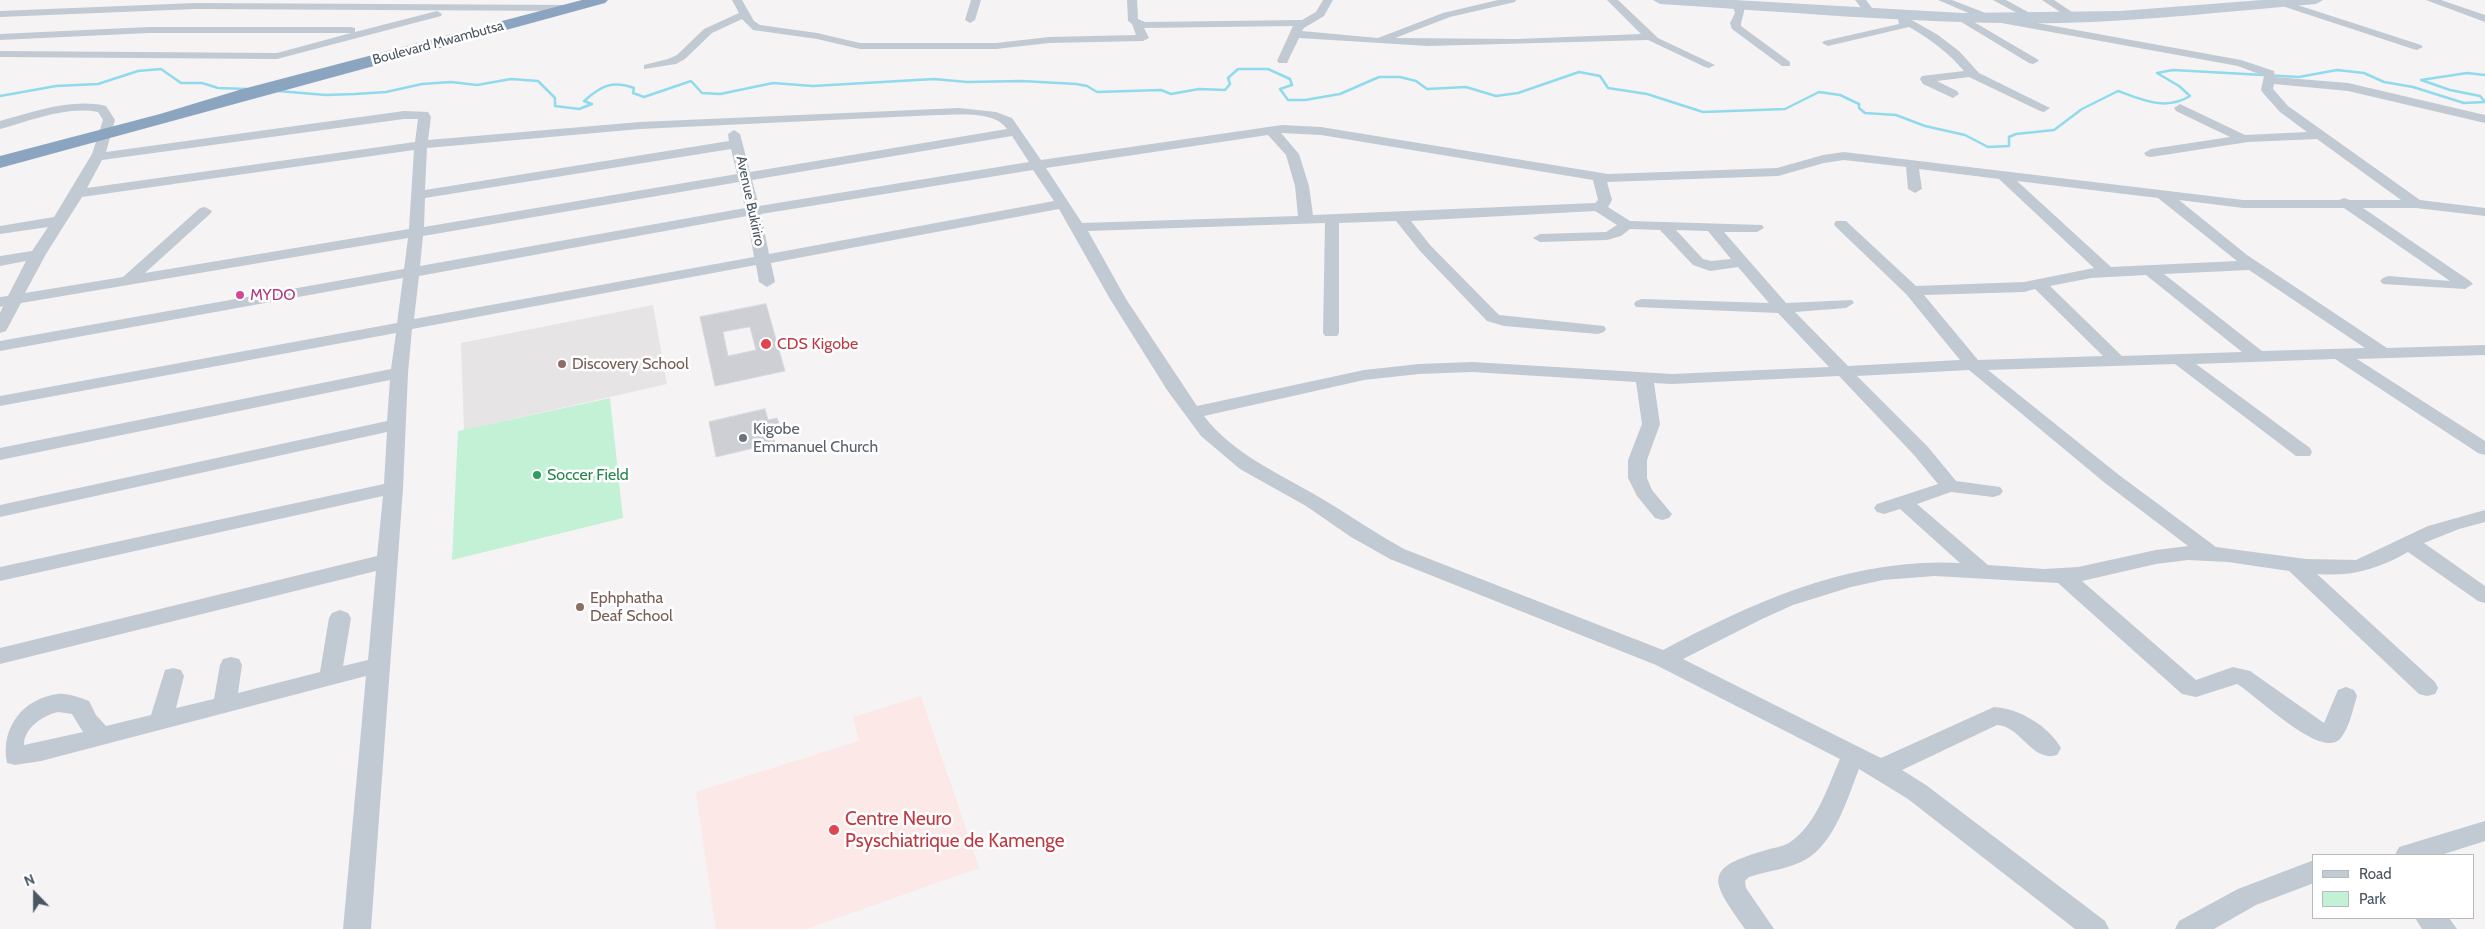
<!DOCTYPE html>
<html>
<head>
<meta charset="utf-8">
<style>
	body { margin:0 }
	#map { position:relative; width:2485px; height:929px; overflow:hidden; background:#f5f3f3; font-family:Cabin,sans-serif }
	canvas { display:block }
	.legend { position:absolute; left:2312px; top:854px; width:162px; height:65px; box-sizing:border-box; background:#fff; border:1px solid #b7bbc0; margin:0; padding:6px 9px; list-style:none; font-size:15px; color:#4a5661 }
	.legend li { display:flex; align-items:center; gap:10px; height:25px }
	.legend b { width:25px; border:1px solid #b7bbc0 }
	.north { position:absolute; left:10px; top:869px; width:50px; height:50px; -webkit-text-stroke:4px #fff; paint-order:stroke; rotate:338deg; font-size:14px; font-weight:700; line-height:20px; text-align:center; color:#4a5661 }
	.north::after { content:''; display:block; margin:auto; width:18px; height:22px; background:#4a5661; clip-path:polygon(50% 0,100% 100%,50% 72%,0 100%) }
</style>
</head>
<body>
<div id="map">
<canvas width="2485" height="929"></canvas>
<ul class="legend">
<li><b style="height:6px;background:#c1cbd6"></b>Road</li>
<li><b style="height:14px;background:#c3f1d5"></b>Park</li>
</ul>
<div class="north">N</div>
</div>
<script>
const ctx = document.querySelector('canvas').getContext('2d');
ctx.lineJoin = 'round';
function fillPath(path, color) { ctx.fillStyle = color; ctx.fill(path, 'evenodd'); }
function stroke(path, color, width, dash) { ctx.strokeStyle = color; ctx.lineWidth = width; ctx.lineCap = dash ? 'butt' : 'round'; ctx.setLineDash(dash || []); ctx.stroke(path); }
function drawText(font, color, halo, rows, align = 'center') {
  ctx.font = font + ' Cabin,sans-serif'; ctx.lineWidth = 5; ctx.setLineDash([]); ctx.textBaseline = 'middle'; ctx.strokeStyle = halo; ctx.fillStyle = color; for (const [text, x, y, turn = 0] of rows) {
    ctx.save(); ctx.translate(x, y); ctx.rotate((+turn || 0) * Math.PI / 180); ctx.textAlign = isNaN(turn) ? turn : align; if (halo) ctx.strokeText(text, 0, 0); ctx.fillText(text, 0, 0); ctx.restore();
  }
}
fillPath(new Path2D(`
	M653 305 667 384 464 430 461 343Z`), '#e6e4e5');
fillPath(new Path2D(`
	M921 696 979 868 806 929H716L696 792 859 741 853 717Z`), '#fce8e6');
fillPath(new Path2D(`
	M610 398 623 518 452 560 458 431Z`), '#c3f1d5');
stroke(new Path2D(`
	M2485 75 2467 73 2421 80 2450 90 2480 96 2485 102
	M278 91 326 95 355 94 386 92 422 84 451 82 477 85 511 79 538 81 555 98V106L579 109 592 104 584 101C601 86 612 80 634 88L633 93 644 97 691 81 702 93 720 94 773 83 813 86 934 79 967 82 1022 81 1076 84 1087 86 1097 92 1161 90 1171 94 1199 89 1225 90 1230 84 1228 78 1238 69H1268L1290 79 1292 85 1280 89 1288 100H1305L1340 94 1379 77H1400L1416 81 1427 89 1466 87 1496 96 1518 93 1579 72 1600 76 1608 88 1647 94 1703 112 1785 109 1819 92 1840 95 1859 104V108L1865 113 1896 115 1925 126 1965 135 1988 147 2009 146V137L2016 134 2054 130 2082 109 2118 91C2142 100 2166 111 2190 96L2179 86 2157 73 2173 70 2299 77 2337 70 2364 73 2384 82 2413 87 2464 103 2485 102
	M0 96 56 86 98 84 138 71 161 69 181 83H202L218 88 247 89`), '#90daee', 2.5);
const building = new Path2D(`
	M766 304 785 371 715 386 700 317ZM750 327 756 350 728 356 723 332Z
	M765 409 768 420 777 418 781 430 772 432 775 443 716 457 709 422Z`);
fillPath(building, '#cdcfd5');
stroke(building, '#d7d9de', 1);
fillPath(new Path2D(`
	M732 0H742L754 21 760 25 817 33 860 43H996L1049 37 1136 35 1132 24 1128 21 1127 0H1137L1138 19 1145 22 1302 20 1316 12 1323 0H1333L1324 16 1304 28 1302 31 1378 38 1443 13 1498 0H1516L1515 2 1450 17 1395 38 1517 39 1641 34 1607 0H1618L1658 38 1715 65 1709 68 1705 67 1648 40 1428 46 1299 38 1287 63H1279L1277 61 1293 26 1144 28 1149 38 1143 41 1049 43 996 49H860L817 39 753 30 742 19 712 33 685 59 676 64 644 69V65L668 59 677 55 704 29 739 13Z
	M971 0H981L975 20 970 23 965 20Z
	M1738 0C1750 6 1741 17 1741 26L1790 62V66H1782L1732 29 1730 23 1735 13 1732 3Z
	M1855 0H1866L1875 12 1870 15 1866 14Z
	M1938 0H1952L1988 14 2241 60 2274 71 2275 77 2348 83 2485 115V123L2348 91 2274 84 2273 89 2288 106 2420 200 2485 208V216L2416 208H2363L2470 281 2473 284 2465 289 2383 284 2380 281 2383 278 2388 276 2450 281 2344 208H2243L2179 200 2247 255 2387 348 2485 345V355L2357 359 2485 441V455L2478 453 2335 359 2196 364 2310 448 2312 452 2310 456H2296L2175 364 1988 370 2119 475 2216 547 2306 559 2356 560 2428 526 2485 510V522L2459 529 2424 543 2485 586V603L2478 601 2408 552C2378 569 2352 577 2317 574L2435 682 2438 688 2435 694 2427 696 2419 694 2289 571 2228 562 2188 560 2156 564 2082 581 2196 680 2233 667 2250 671 2324 723 2338 690 2346 687 2354 690 2357 696C2353 709 2349 729 2340 739 2321 760 2255 694 2237 684L2196 697 2182 694 2058 583 1935 576 1883 580 1851 587 1793 605 1762 619 1683 659 1881 758 1994 707C2018 708 2049 726 2061 748L2057 755C2032 763 2021 726 1997 725L1902 770 1926 785 2105 921 2109 929H2075L1908 799 1859 769C1847 799 1835 843 1805 860 1789 869 1767 871 1749 877L1745 881 1746 888 1774 929H1745C1713 883 1700 869 1763 851 1771 848 1782 847 1789 843 1817 824 1827 788 1840 759L1656 665 1390 559 1351 537 1306 506 1240 469 1201 436 1167 390 1110 299 1059 209 771 263 775 282 767 287 759 282 756 265 412 329 408 373 403 488 371 929H343L366 676 41 761 15 765 7 763C0 727 24 698 58 694 68 693 80 698 89 701L96 715 106 726 151 715 165 670 173 668 181 670 184 676 176 708 214 699 220 665 223 659 231 657 239 659 242 665 238 693 320 672 329 618 332 613 340 610 348 613 351 618 343 666 368 660 376 571 0 664V648L377 556 383 496 0 581V567L384 484 387 432 0 517V505L387 421 390 380 0 460V448L391 369 396 333 0 406V396L397 323 403 278 0 351V341L404 269 408 238 21 303 6 331 0 333V313L3 306 0 307V297L8 296 26 261 0 266V256L32 251 48 227 0 234V226L54 217 92 154 103 120 98 112C65 106 31 121 0 129V121C34 112 71 98 106 106L115 120 106 152 404 111 428 112 431 117 428 140 640 122 959 108 996 112 1012 118 1041 160 1282 125 1321 127 1608 174 1777 168 1823 155 1844 152 2243 200H2339L2344 198 2350 200H2401L2317 139 2248 142 2151 157 2146 156 2144 153 2151 149 2230 137 2176 111 2174 108 2180 104 2245 135 2307 132 2280 112 2263 93 2261 90 2264 76 2238 66 1985 20ZM937 115C957 115 995 110 1007 129L750 172 740 134 734 130 728 134 729 141 425 190 427 148 640 129ZM404 119H418L415 142 87 188 102 160ZM1281 133 1321 135 1593 180 1598 200 1595 203 1313 215 1309 186 1299 154ZM1268 135 1286 155 1295 186 1298 216 1082 223 1046 168ZM1012 136 1029 162 759 206 752 180ZM731 149 737 174 424 227 425 198ZM414 150 409 229 145 273 210 214 212 211 205 207 200 208 123 277 25 293 46 254 82 197ZM1844 160 1906 167 1908 189 1915 193 1922 189 1919 169 1999 179 2094 268 2024 282 1916 286 1846 221H1836L1834 224 1836 227 1906 294 1960 360 1848 366 1795 312 1846 308 1854 303 1852 300 1786 303 1724 232H1757L1764 228 1762 225 1630 221 1608 207 1612 200 1607 182 1778 176 1824 163ZM1033 170 1054 201 769 254 761 214ZM2017 181 2158 198 2237 261 2111 267ZM739 182 745 208 420 266 423 236ZM1595 211 1617 225 1606 232 1540 234 1533 238 1540 242 1607 240 1621 236 1630 229 1660 230 1693 265 1710 271 1738 267 1769 303 1642 299 1636 301 1634 304 1636 307 1778 313 1829 367 1672 374 1472 362 1419 364 1364 370 1197 406 1126 299 1088 231 1325 223 1323 333 1325 336H1337L1339 333V223L1396 221 1420 251 1487 321 1504 326 1598 334 1604 332 1606 329 1604 326 1499 315 1430 245 1411 221ZM747 216 754 257 414 319 419 276ZM1676 230 1708 231 1731 259 1711 261 1703 259ZM2249 270 2365 348 2262 351 2164 274ZM2146 275 2242 352 2122 356 2050 286 2091 278ZM2035 289 2103 356 1978 360 1924 295 2024 292ZM1969 370 2105 483 2188 546 2156 550 2078 567 2044 569 1988 565 1917 504 1951 492 1993 497 2000 495 2003 491 2000 487 1956 481 1928 447 1857 376ZM1472 372 1636 382 1642 424 1628 460V478L1637 496 1655 518 1662 520 1669 518 1672 514 1652 490 1647 478V460L1660 424 1654 383 1672 384 1839 376 1914 455 1938 484 1877 504 1874 508 1877 512 1884 514 1900 509 1960 563C1853 557 1755 601 1663 650L1404 549C1375 533 1348 514 1319 497 1278 473 1233 454 1204 416L1364 380 1419 374ZM58 712 72 714 83 732 24 745C24 728 42 716 58 712Z
	M1993 0H2006L2039 18 2038 20H2030Z
	M2042 0H2054L2081 18 2080 20H2072Z
	M2282 0 2421 45 2423 47 2417 50 2413 49 2279 5 2278 3Z
	M2426 0H2441L2485 15V22Z
	M195 3 571 5 576 8 571 11 195 9 0 17V11Z
	M437 11 442 14 441 16 277 59 0 57V51L277 53 351 33H149L0 40V34L149 27H351L355 28V32Z
	M1902 11 1906 12 1910 19 1938 35 1959 51 1979 73 2050 108 2044 112 2040 111 1969 77 1937 81 1957 91 1959 94 1953 98 1923 84 1920 79 1922 76 1964 71C1948 52 1930 39 1909 27L1828 46 1822 43 1824 41 1899 24 1897 14Z
	M1962 15 2037 59 2039 61 2033 64 2029 63 1958 20V16Z
	M2485 821V841L2441 855H2395L2399 847Z
	M2314 860V883L2256 905 2214 929H2175L2179 921 2238 889Z
	M2415 918H2449L2457 929H2422Z`), '#c1cad2');
fillPath(new Path2D(`
	M1653 0H1734L1962 13 2120 11 2262 0H2323L2316 4C2231 11 2145 21 2060 23 1926 25 1793 12 1660 4Z`), '#c1cbd6');
fillPath(new Path2D(`
	M582 0H608L605 3 0 168V156L160 114 239 90Z`), '#8ba5c1');
for (const [x, y, r, color] of [
	[240,295,5,"#d1479c"],
	[766,344,6,"#e0444e"],
	[562,364,5,"#8d6e63"],
	[743,438,5,"#6b7280"],
	[537,475,5,"#2e9e5b"],
	[580,607,5,"#8d6e63"],
	[834,830,6,"#e0444e"]
]) { const dot = new Path2D(); dot.arc(x, y, r, 0, 2 * Math.PI); ctx.fillStyle = color; ctx.fill(dot); stroke(dot, '#fff', 2); }
drawText('14px', '#4a5661', '#fff', [
	["Boulevard Mwambutsa",438,43,-15],
	["Avenue Bukiriro",750,201,78]
]);
drawText('16px', '#b23c85', '#fff', [
	["MYDO",250,295]
], 'left');
drawText('16px', '#be3a42', '#fff', [
	["CDS Kigobe",777,344]
], 'left');
drawText('16px', '#785e54', '#fff', [
	["Discovery School",572,364],
	["Ephphatha",590,598],
	["Deaf School",590,616]
], 'left');
drawText('16px', '#5b616d', '#fff', [
	["Kigobe",753,429],
	["Emmanuel Church",753,447]
], 'left');
drawText('16px', '#27864d', '#fff', [
	["Soccer Field",547,475]
], 'left');
drawText('19px', '#be3a42', '#fff', [
	["Centre Neuro",845,819],
	["Psyschiatrique de Kamenge",845,841]
], 'left');
</script>
</body>
</html>
